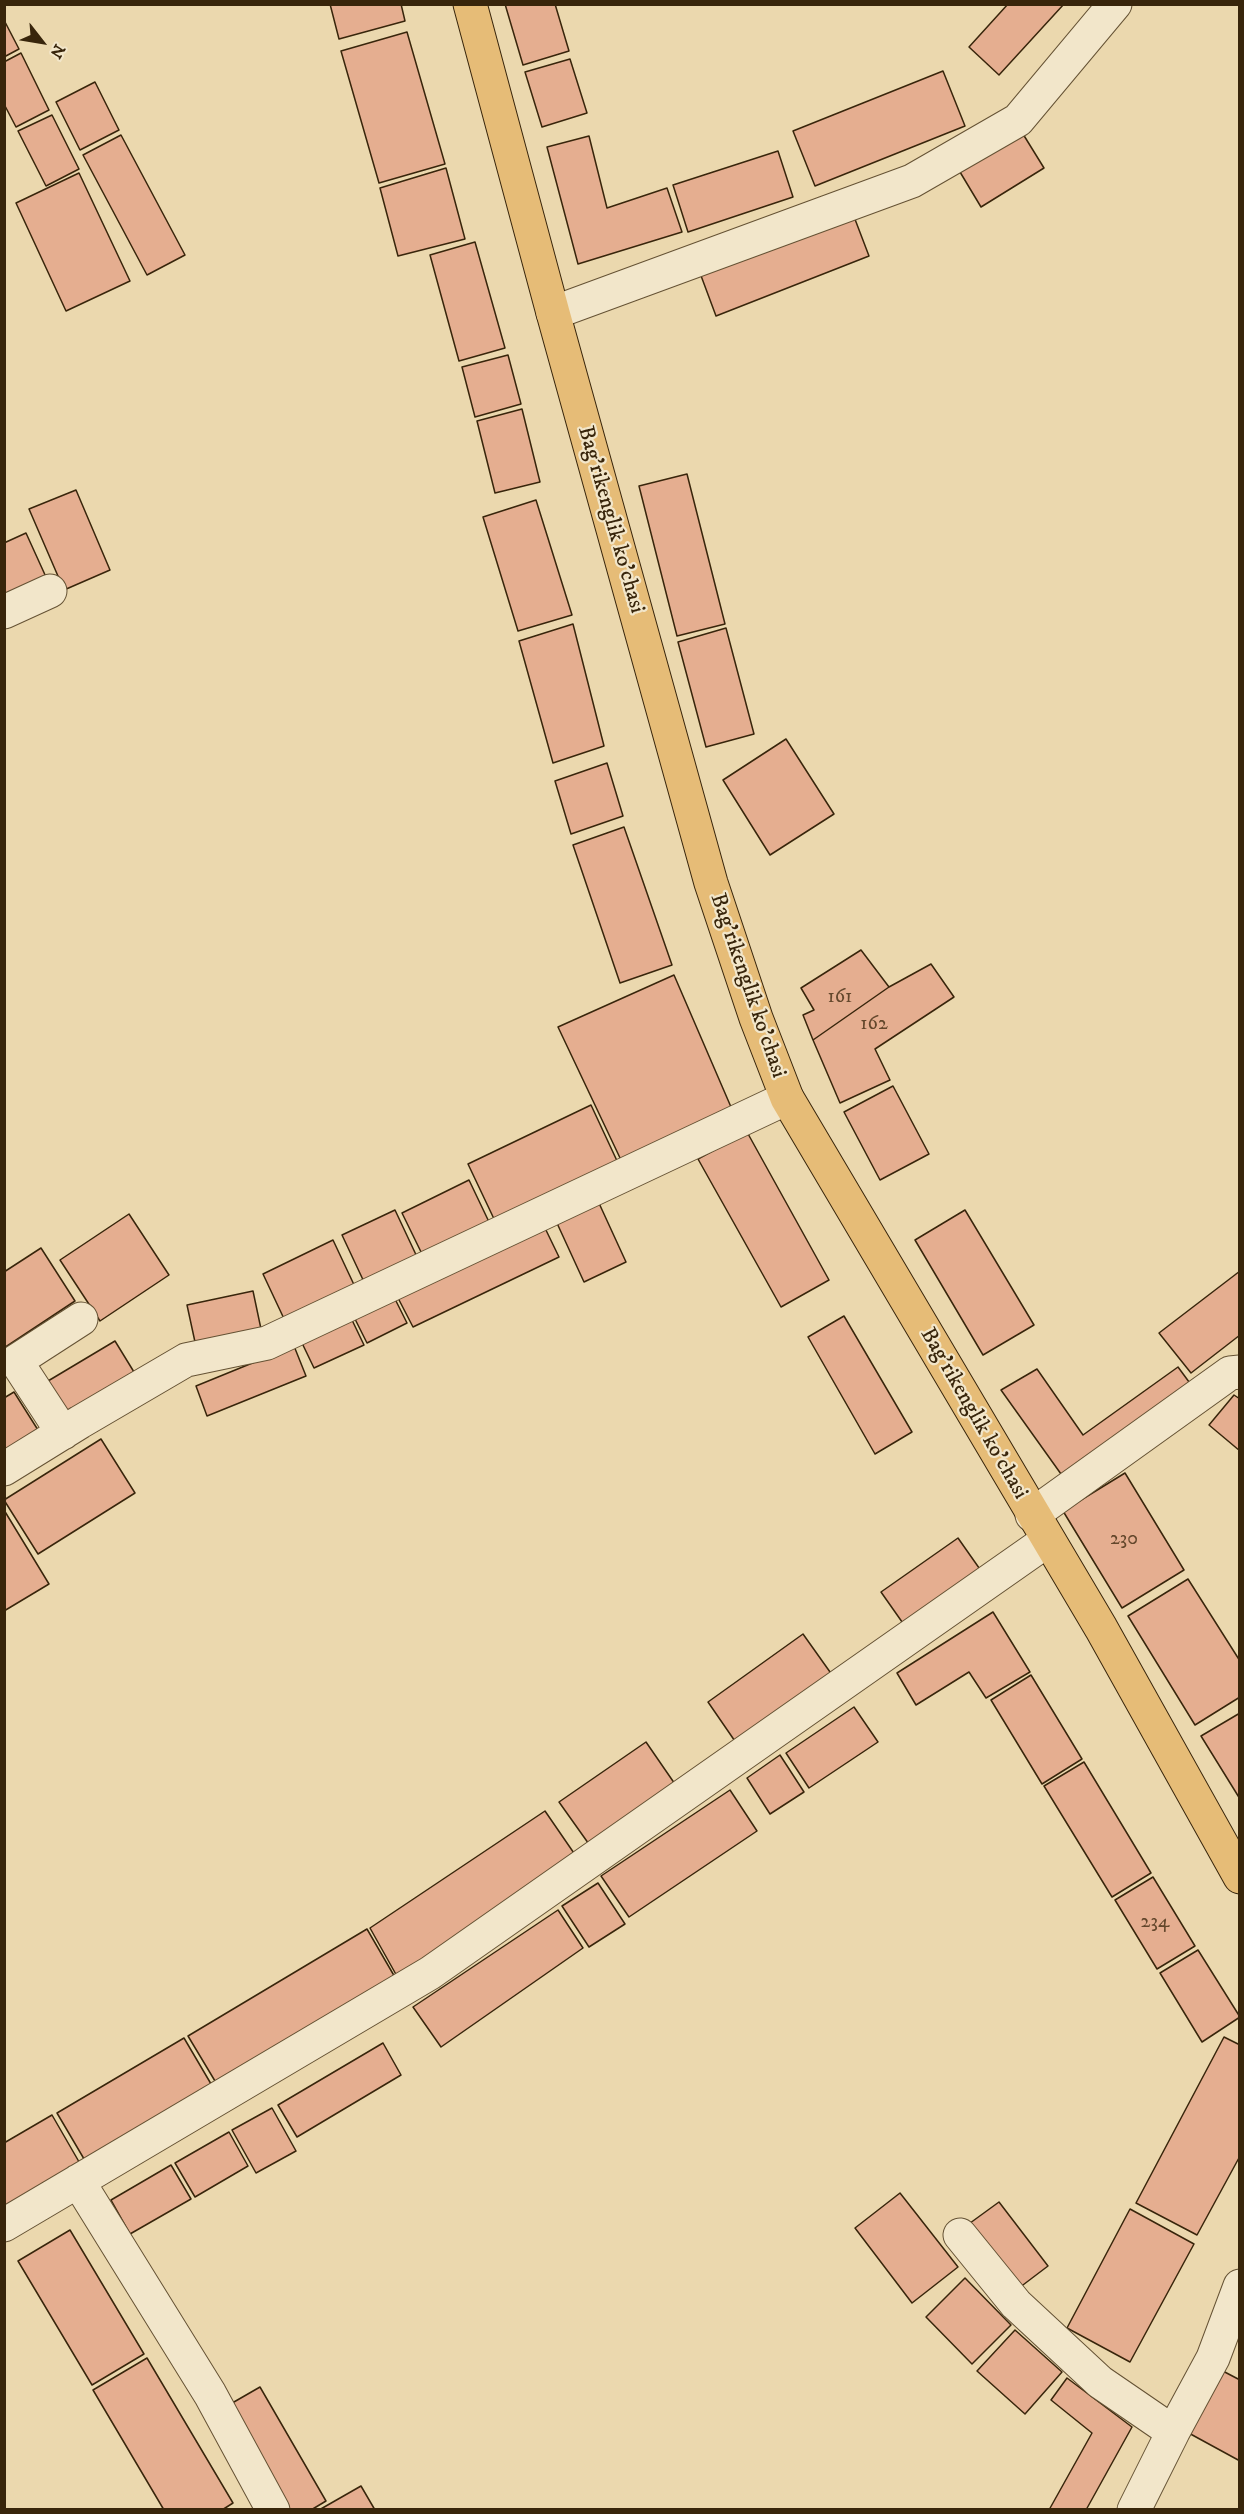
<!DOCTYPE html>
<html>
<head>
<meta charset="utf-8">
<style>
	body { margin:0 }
	#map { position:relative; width:1244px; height:2514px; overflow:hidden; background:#ebd8ae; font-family:"IM FELL DW Pica",serif }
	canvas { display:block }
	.frame { position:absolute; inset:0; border:6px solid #38250b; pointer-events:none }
	.north { position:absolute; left:12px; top:12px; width:60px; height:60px; -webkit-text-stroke:4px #f2e6ca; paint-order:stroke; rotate:121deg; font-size:16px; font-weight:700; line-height:24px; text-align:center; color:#38250b }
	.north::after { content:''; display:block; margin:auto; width:21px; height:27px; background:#38250b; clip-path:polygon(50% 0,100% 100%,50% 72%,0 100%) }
</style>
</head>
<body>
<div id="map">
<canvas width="1244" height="2514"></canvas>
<div class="frame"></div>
<div class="north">N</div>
</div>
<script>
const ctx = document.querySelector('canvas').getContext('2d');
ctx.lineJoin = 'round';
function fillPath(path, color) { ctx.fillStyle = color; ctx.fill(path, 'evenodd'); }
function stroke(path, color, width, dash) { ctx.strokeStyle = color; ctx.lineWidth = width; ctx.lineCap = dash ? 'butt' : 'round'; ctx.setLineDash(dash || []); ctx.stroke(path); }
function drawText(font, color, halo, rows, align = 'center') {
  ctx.font = font + ' "IM FELL DW Pica",serif'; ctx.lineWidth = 4.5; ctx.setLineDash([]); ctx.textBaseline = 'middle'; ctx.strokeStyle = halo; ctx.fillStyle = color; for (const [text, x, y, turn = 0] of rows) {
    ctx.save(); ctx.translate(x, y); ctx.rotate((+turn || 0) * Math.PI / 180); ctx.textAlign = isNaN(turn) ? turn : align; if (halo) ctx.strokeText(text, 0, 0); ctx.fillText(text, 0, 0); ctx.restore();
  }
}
const building = new Path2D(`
	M330 4H401L405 21 339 39Z
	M505 4H555L569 51 523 65Z
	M1008 4H1064L999 75 969 47Z
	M4 20 19 49 4 57Z
	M407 32 445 164 379 183 341 51Z
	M21 53 49 110 16 127 4 104V62Z
	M570 59 587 113 542 127 525 72Z
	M943 71 965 126 815 186 793 131Z
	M95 82 119 130 80 150 56 102Z
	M52 115 79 169 46 186 18 131Z
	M1023 134 1044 168 981 207 960 172Z
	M121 135 185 255 147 275 83 155Z
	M589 136 607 208 667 188 682 232 578 264 547 147Z
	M778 151 793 197 688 232 673 185Z
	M446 168 465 239 398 256 380 188Z
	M79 173 130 281 66 311 16 203Z
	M853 214 869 256 716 316 700 273Z
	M475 242 505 348 459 361 430 255Z
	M508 355 521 404 475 417 462 367Z
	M522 409 540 482 495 493 477 421Z
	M687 474 725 624 677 636 639 486Z
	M76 490 110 570 64 590 29 509Z
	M536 500 572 615 518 631 483 517Z
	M26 533 46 577 4 596V543Z
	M573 624 604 746 553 763 519 641Z
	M726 628 754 734 706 747 678 642Z
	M786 739 834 814 770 855 723 780Z
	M607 763 623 816 571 834 555 781Z
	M624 827 672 965 620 983 573 845Z
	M861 950 889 987 813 1040 803 1015 814 1010 801 988Z
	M931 964 954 997 875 1049 890 1080 840 1103 813 1040 889 987Z
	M674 975 731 1107 621 1160 558 1027Z
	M893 1086 929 1154 880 1180 844 1112Z
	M591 1105 618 1163 495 1221 468 1164Z
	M747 1132 829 1280 781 1307 698 1159Z
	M469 1180 490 1224 423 1256 402 1213Z
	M598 1201 626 1262 584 1282 556 1221Z
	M395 1210 418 1259 365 1284 342 1235Z
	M965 1210 1034 1325 983 1355 915 1240Z
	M129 1214 169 1275 100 1321 60 1260Z
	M544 1226 559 1257 413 1327 397 1296Z
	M333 1240 356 1289 286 1323 263 1274Z
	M41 1248 75 1301 4 1348V1272Z
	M1240 1271V1335L1191 1373 1159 1333Z
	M253 1291 261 1329 195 1342 187 1305Z
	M395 1299 407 1323 367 1343 355 1319Z
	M844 1316 912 1432 875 1454 808 1337Z
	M352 1320 364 1345 314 1368 302 1343Z
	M115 1341 134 1372 67 1413 48 1381Z
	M294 1346 306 1376 207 1416 196 1386Z
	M1178 1367 1192 1386 1066 1481 1001 1390 1037 1369 1083 1435Z
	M14 1392 38 1430 4 1451V1398Z
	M1234 1395 1240 1399V1451L1209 1425Z
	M101 1439 135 1493 38 1554 4 1500Z
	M1125 1473 1184 1570 1122 1608 1063 1511Z
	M4 1510 49 1584 4 1611Z
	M958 1538 984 1575 907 1629 881 1592Z
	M1188 1579 1240 1661V1697L1195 1725 1128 1616Z
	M993 1612 1030 1672 986 1698 969 1672 916 1705 897 1673Z
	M803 1634 835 1679 739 1747 708 1702Z
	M1031 1675 1082 1759 1042 1784 991 1700Z
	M854 1707 878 1742 809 1788 786 1753Z
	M1240 1713V1799L1201 1736Z
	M646 1742 677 1787 591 1847 559 1802Z
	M780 1755 804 1792 770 1814 747 1778Z
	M1084 1762 1151 1873 1112 1897 1044 1786Z
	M730 1790 757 1831 629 1917 601 1876Z
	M545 1811 578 1859 398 1978 370 1928Z
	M1153 1877 1195 1946 1157 1969 1115 1900Z
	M598 1883 625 1924 589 1947 562 1906Z
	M558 1910 583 1948 441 2047 413 2007Z
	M367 1929 396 1979 218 2086 188 2036Z
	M1198 1950 1240 2017 1202 2042 1160 1973Z
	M1224 2037 1240 2045V2156L1197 2235 1136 2203Z
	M184 2038 214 2089 87 2164 57 2113Z
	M383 2043 401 2075 297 2137 278 2105Z
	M272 2108 296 2151 256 2173 232 2130Z
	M52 2115 82 2167 4 2213V2143Z
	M229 2132 248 2166 195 2197 175 2163Z
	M171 2165 191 2199 130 2234 111 2200Z
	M900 2193 958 2267 912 2303 855 2228Z
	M999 2202 1048 2266 1015 2291 966 2226Z
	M1130 2209 1194 2244 1130 2362 1067 2328Z
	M70 2230 144 2354 92 2385 18 2261Z
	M965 2278 1011 2325 972 2364 926 2317Z
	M1015 2330 1062 2372 1025 2414 977 2371Z
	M147 2358 233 2503 222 2510H164L93 2390Z
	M1219 2369 1240 2380V2461L1185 2431Z
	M1067 2378 1132 2427 1086 2510H1049L1092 2433 1051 2400Z
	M260 2387 326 2501 311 2510H287L227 2406Z
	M361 2486 375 2510H319Z`);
fillPath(building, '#e5ae90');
stroke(building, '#38250b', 1.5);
const minor = new Path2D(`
	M553 313 912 181 1018 120 1115 4
	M4 612 50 591
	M63 1433 16 1361 81 1319
	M4 1469 80 1422 186 1360 267 1343 787 1098
	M1032 1515 1230 1373 1240 1372
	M78 2181 210 2394 273 2510
	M4 2225 430 1973 1048 1540
	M960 2235 1016 2304 1100 2382 1173 2432 1213 2358 1240 2286
	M1134 2510 1173 2432`);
const major = new Path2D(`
	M470 4 553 313 711 883 756 1018 787 1098 1101 1628 1240 1877`);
stroke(minor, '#655234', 35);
stroke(major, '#38250b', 35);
stroke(minor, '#f2e6ca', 33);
stroke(major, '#e6bc77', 33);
drawText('20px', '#63472c', null, [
	["161",840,998],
	["162",874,1025],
	["230",1124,1540],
	["234",1155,1923]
]);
drawText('22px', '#38250b', '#f2e6ca', [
	["Bag'rikenglik ko'chasi",610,520,74],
	["Bag'rikenglik ko'chasi",747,986,71],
	["Bag'rikenglik ko'chasi",973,1414,60]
]);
</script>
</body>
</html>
